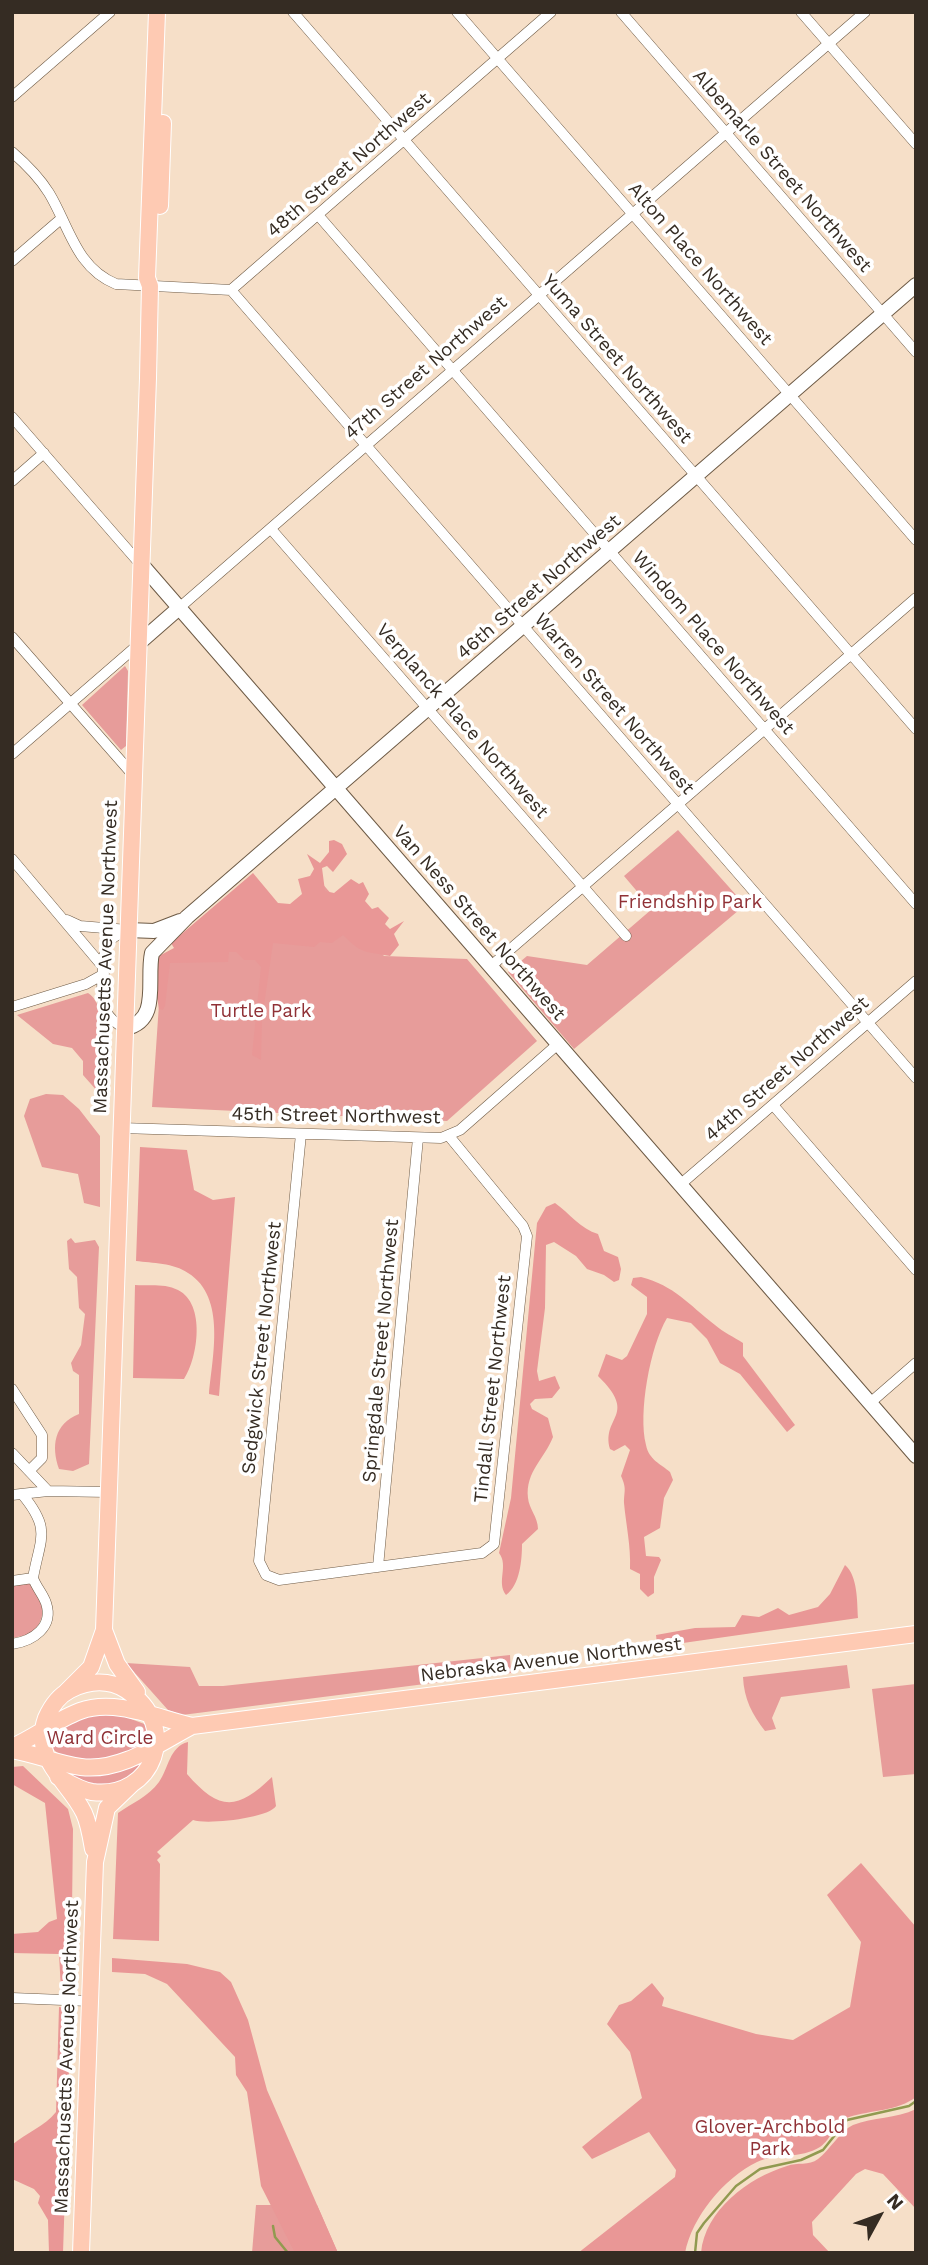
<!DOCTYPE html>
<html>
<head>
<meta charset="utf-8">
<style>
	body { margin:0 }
	#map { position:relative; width:928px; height:2265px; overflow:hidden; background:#f6dfc8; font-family:"Work Sans",sans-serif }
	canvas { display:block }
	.frame { position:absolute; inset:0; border:14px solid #352c23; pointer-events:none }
	.north { position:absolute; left:844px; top:2181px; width:70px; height:70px; -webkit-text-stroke:5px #fff; paint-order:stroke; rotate:49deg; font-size:19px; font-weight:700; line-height:28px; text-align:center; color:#352c23 }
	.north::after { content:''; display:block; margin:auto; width:24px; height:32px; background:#352c23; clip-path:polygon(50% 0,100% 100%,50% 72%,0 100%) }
</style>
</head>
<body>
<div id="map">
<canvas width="928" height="2265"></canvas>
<div class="frame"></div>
<div class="north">N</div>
</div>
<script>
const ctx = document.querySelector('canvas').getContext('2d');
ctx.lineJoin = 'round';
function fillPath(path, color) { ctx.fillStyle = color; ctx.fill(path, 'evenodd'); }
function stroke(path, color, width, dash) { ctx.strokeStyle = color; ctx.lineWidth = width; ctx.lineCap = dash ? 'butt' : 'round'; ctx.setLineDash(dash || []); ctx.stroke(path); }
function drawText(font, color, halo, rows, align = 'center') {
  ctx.font = font + ' "Work Sans",sans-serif'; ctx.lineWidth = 7; ctx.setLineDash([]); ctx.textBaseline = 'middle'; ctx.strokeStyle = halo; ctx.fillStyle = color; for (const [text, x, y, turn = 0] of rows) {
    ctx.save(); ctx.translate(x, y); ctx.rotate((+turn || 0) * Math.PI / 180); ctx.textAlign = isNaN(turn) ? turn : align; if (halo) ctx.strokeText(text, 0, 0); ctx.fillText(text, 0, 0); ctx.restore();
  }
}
fillPath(new Path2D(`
	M125 666 128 671 126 746 121 750 82 705Z
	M678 830 745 905 574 1049 508 972 527 956 587 965 652 909 624 876Z
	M321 882 384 956 467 959 537 1041 447 1121 152 1107 162 960 284 913Z
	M88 993C111 1007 104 1076 106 1101L83 1075V1061L72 1048 53 1044 17 1015Z
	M46 1094 63 1095 79 1109 100 1136V1207L84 1203 78 1174 42 1167 24 1116 30 1099Z
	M71 1238 75 1243 95 1240 99 1247 89 1464 73 1471 59 1469C51 1446 54 1424 79 1414V1375L73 1371 71 1363 81 1345 85 1314 79 1308 77 1277 69 1269 67 1241Z
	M29 1583C46 1602 47 1614 33 1634L12 1638V1584Z
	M510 1655 511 1673 182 1715 168 1710 126 1663 190 1667 199 1686H223Z
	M847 1665 850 1688 781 1697 772 1718 776 1729 765 1731C752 1714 744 1699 743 1677Z
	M916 1684V1774L883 1777 872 1689Z
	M115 1713 147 1725V1740C127 1761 74 1772 52 1748V1736C69 1717 91 1716 115 1713Z
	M144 1757C136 1775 116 1789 95 1787 86 1786 73 1777 64 1773L65 1770Z
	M256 2205H317L338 2253H252Z`), '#e79c9a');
fillPath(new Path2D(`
	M334 840 342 844 347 854 333 872 327 866 322 868 325 891 334 893 351 879 359 884 363 882 369 894 365 901 372 909 378 907 389 918 385 924 390 929 404 921 394 934 399 945 390 956C363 951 362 954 343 935L332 943 320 942 314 947 273 943 262 1019 261 1060 252 1055 261 967 255 960H244L236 952H229L228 962 170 963 165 1006 163 1010 159 1009 156 991 157 957 174 948 171 943 253 873 278 903 290 904 302 894 298 879 310 876 314 869 307 854 320 863 329 852V841Z
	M140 1147 187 1150 194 1190 213 1200 235 1197 219 1396 209 1394C212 1358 227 1297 188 1273 174 1263 152 1263 136 1261Z
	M555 1203C569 1213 581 1229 598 1234L604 1251 618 1257 621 1269 619 1280 614 1282 604 1275 587 1269 576 1256 554 1242 546 1245 545 1308 537 1371 539 1381 555 1376 560 1388 552 1398 535 1399 530 1404 532 1409 548 1418 553 1437C545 1458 525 1472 528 1498 529 1509 538 1517 538 1529L522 1544C522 1560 520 1585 506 1595 496 1582 509 1566 499 1553L511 1498 537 1223 546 1207Z
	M641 1277C675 1286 688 1304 715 1325 723 1332 734 1337 743 1343V1356L795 1425 787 1432 740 1374 720 1363 707 1339 691 1323 667 1318C650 1347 638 1413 646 1445 649 1460 661 1464 670 1472L673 1480 664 1498 660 1528 644 1537 646 1556 659 1557 661 1560 654 1577V1593L648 1597 640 1589V1574L630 1569C631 1546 626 1525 624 1503 624 1491 627 1489 621 1476L630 1450 625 1445 614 1451 610 1449C601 1416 639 1416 598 1376L606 1354 622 1360 627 1356 647 1314V1297L631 1285 633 1278Z
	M135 1285C149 1286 165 1283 178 1290 206 1304 198 1358 184 1379L133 1378Z
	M845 1565C858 1576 857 1602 858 1618L662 1646 657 1644 656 1635 695 1628 735 1627 742 1615 759 1617 778 1608 789 1615 818 1607 830 1594Z
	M188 1742 187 1774C219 1811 237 1811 272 1777L276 1806C269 1818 207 1825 193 1820L157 1852 161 1856 157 1860 160 1864 159 1941 113 1939 118 1813C132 1803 148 1797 159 1782 169 1768 169 1747 188 1742Z
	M23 1766 68 1809 73 1829 71 1991 61 1990 59 1954 12 1953V1934L38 1932 49 1922 57 1919 45 1803 12 1784V1767Z
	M861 1863 916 1927V2097C898 2111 871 2110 849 2117 834 2122 832 2139 820 2147 801 2159 776 2153 757 2162 724 2178 692 2217 685 2253H578L675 2177 676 2170 649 2132 592 2159 582 2147 642 2098 630 2052 607 2024 619 2005 631 2001 652 1983 664 1998 662 2006 756 2034 793 2040 850 2007 861 1942 827 1895Z
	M112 1958 187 1964 220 1972 231 1982 248 2020 267 2090 338 2253H295L261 2186 247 2092 236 2075 235 2057 167 1984 145 1974 112 1972Z
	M59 2007 71 2009 63 2253H49L48 2220 38 2203 40 2196 34 2189 12 2179V2145C26 2133 45 2126 56 2112Z
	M916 2109V2209L883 2174 865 2169 856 2174 812 2222 813 2235 830 2253H701C705 2210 748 2178 787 2166 797 2162 809 2166 818 2159 830 2150 840 2131 853 2125 873 2117 896 2119 916 2109Z`), '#e99796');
stroke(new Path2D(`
	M273 2226 275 2237 288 2253
	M695 2253 697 2233 704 2223 736 2186 760 2169 801 2160 823 2150 847 2120 909 2106 916 2101`), '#919a50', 2.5);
const street = new Path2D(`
	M293 12 916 729
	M457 12 916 540
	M621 12 916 352
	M801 12 916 144
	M12 97 110 12
	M12 152C26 164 39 177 49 193 69 226 76 268 116 284L231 290 551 12
	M318 215 916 904
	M12 261 62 218
	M231 290 916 1078
	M12 417 141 565
	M12 481 44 453
	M271 529 626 936
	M179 608 865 12
	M12 637 134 776
	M12 754 139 644
	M12 859 104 968
	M67 920 80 926 128 930
	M491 966 916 598
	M12 1007 86 984 104 974
	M126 1028C117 1025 109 1018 105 1009 100 999 102 951 109 942 113 936 121 933 128 930
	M773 1105 916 1270
	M121 1128 441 1138 460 1130 558 1044
	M301 1134 259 1561 266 1575 279 1580 482 1553 494 1544 527 1236 523 1226 449 1136
	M681 1184 916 981
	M12 1389 42 1435V1458L29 1471
	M870 1403 916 1363
	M12 1453 48 1491
	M12 1495 48 1491 108 1492
	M378 1567 418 1138
	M12 1581 33 1578
	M12 1644C33 1641 54 1627 46 1603 43 1594 36 1587 33 1578 40 1538 52 1530 22 1494
	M12 1998 89 2001`);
const secondary = new Path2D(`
	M142 565 916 1456
	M139 643 179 608
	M128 930 154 931 180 921
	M126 1028C161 1020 146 980 152 953L187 917 916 285`);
const primary = new Path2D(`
	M160 206 163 123
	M104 1630 117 1664 137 1692
	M64 1694 91 1667 104 1630 148 378 150 286 147 278 157 12
	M12 1747C35 1737 56 1720 80 1711 115 1698 157 1718 192 1726
	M12 1750C36 1754 58 1764 81 1767 121 1772 158 1744 192 1726L916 1634
	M58 1777C69 1783 80 1790 92 1792 154 1800 182 1725 126 1690 108 1679 88 1681 70 1690 58 1696 51 1707 46 1718 31 1760 68 1780 84 1813 89 1824 91 1837 93 1849
	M81 2253 95 1862 107 1808 132 1784`);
stroke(street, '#6e5b46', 11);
stroke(secondary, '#6e5b46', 16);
stroke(primary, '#fff', 18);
stroke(street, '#fff', 10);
stroke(secondary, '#fff', 14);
stroke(primary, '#fecab3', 16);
drawText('19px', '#352c23', '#fff', [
	["48th Street Northwest",349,165,-41],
	["Albemarle Street Northwest",782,171,49],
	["Alton Place Northwest",700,264,49],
	["Yuma Street Northwest",617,359,49],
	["47th Street Northwest",426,368,-41],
	["46th Street Northwest",539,587,-41],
	["Windom Place Northwest",713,643,49],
	["Warren Street Northwest",614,704,49],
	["Verplanck Place Northwest",462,721,49],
	["Van Ness Street Northwest",479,923,49],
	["Massachusetts Avenue Northwest",106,957,-88],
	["44th Street Northwest",787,1069,-41],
	["45th Street Northwest",336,1116,1],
	["Sedgwick Street Northwest",262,1348,-84],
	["Springdale Street Northwest",381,1351,-85],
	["Tindall Street Northwest",493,1389,-84],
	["Nebraska Avenue Northwest",551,1660,-7],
	["Massachusetts Avenue Northwest",67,2057,-88]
]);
drawText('19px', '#903136', '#fff', [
	["Friendship Park",690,902],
	["Turtle Park",261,1011],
	["Ward Circle",100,1738],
	["Glover-Archbold",770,2127],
	["Park",770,2149]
]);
</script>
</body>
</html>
